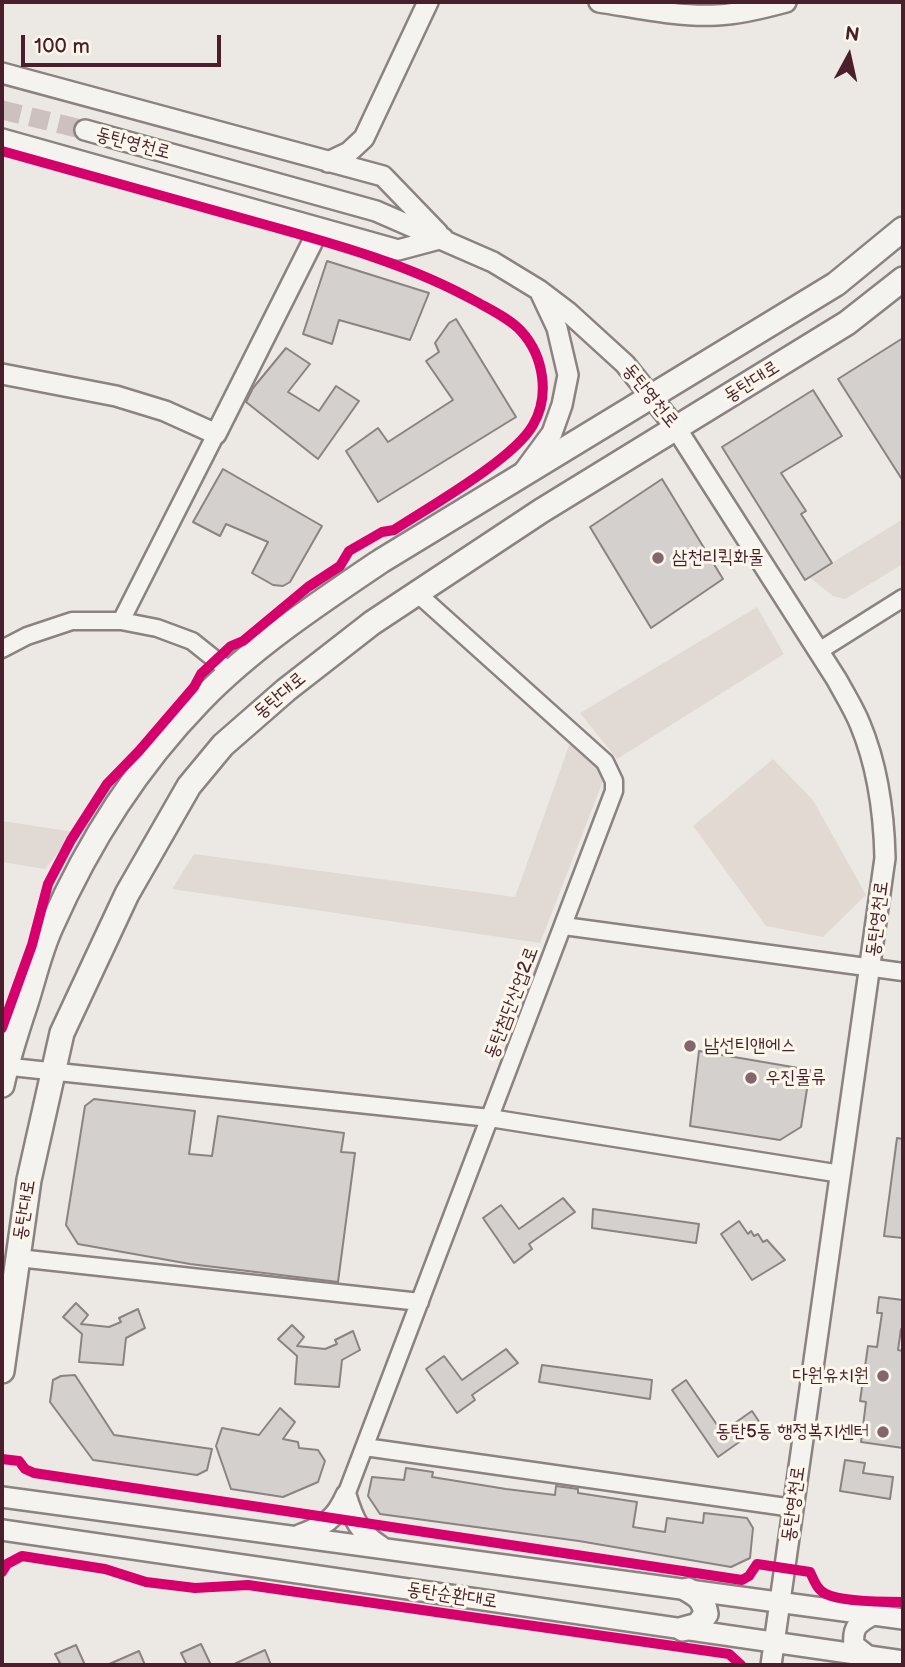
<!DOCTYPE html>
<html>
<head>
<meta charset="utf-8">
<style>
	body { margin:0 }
	#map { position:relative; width:905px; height:1667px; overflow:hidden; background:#ece9e4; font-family:"Balsamiq Sans",sans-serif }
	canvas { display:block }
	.frame { position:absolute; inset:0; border:4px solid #4a1f2b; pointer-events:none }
	.north { position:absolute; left:814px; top:21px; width:70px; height:70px; -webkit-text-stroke:5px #fbf7ec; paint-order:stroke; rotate:8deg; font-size:19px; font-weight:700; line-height:28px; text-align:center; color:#4a1f2b }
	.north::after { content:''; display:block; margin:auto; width:24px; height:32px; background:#4a1f2b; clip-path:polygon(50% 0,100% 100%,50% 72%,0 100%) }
	.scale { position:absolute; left:21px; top:35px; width:200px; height:32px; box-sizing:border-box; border:4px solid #4a1f2b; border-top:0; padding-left:9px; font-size:21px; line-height:24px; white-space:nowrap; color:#4a1f2b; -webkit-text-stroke:5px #fbf7ec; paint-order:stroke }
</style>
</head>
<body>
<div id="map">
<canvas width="905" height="1667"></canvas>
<div class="frame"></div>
<div class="north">N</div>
<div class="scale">100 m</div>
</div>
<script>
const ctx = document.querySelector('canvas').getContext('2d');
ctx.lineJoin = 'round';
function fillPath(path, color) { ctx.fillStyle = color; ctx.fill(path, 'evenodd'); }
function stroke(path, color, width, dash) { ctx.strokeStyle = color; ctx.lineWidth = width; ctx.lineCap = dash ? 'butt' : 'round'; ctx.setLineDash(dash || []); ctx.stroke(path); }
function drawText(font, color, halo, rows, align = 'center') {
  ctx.font = font + ' "Balsamiq Sans","Poor Story",sans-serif'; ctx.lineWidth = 6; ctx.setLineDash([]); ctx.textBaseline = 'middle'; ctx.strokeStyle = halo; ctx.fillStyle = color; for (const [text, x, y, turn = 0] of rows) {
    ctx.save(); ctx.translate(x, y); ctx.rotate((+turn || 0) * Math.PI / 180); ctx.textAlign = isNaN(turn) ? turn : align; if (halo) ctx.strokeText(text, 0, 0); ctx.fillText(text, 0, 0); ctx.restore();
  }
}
fillPath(new Path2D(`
	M773 759 813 800 866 895 823 937 766 926 693 826Z`), '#e2d9d3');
fillPath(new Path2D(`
	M903 519V564L845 599 833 596 809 577Z
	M757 607 784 654 617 759 580 713Z
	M571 740 590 753 603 781 540 943 172 889 194 854 515 897Z
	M2 821 74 832 45 869 2 862Z`), '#e1d9d4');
const building = new Path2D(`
	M327 261 429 293 410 340 339 320 332 344 303 334Z
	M456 319 516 417 378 502 346 451 378 428 388 442 453 400 426 361 439 352 435 343 449 323Z
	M903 338V481L838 379Z
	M286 348 310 364 288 392 319 411 336 386 359 401 318 459 246 402 253 388Z
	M813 390 842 436 781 473 806 511 801 514 832 563 805 580 722 447Z
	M223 469 322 526 290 582 283 586 273 585 252 573 268 542 226 524 220 536 193 522Z
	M662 479 723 579 651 628 590 527Z
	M699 1051 810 1070 801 1127 780 1140 690 1126Z
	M94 1099 195 1111 189 1154 212 1156 218 1116 344 1133 341 1152 355 1153 338 1282 190 1264 78 1244 66 1225 85 1106Z
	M897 1138 903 1139V1238L884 1236Z
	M563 1198 575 1212 529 1244 532 1249 514 1263 483 1218 501 1205 519 1229Z
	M593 1209 699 1224 696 1243 592 1228Z
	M739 1221 748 1234 751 1231 754 1236 758 1234 763 1242 767 1240 785 1260 752 1280 721 1234Z
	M879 1297 903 1300V1329H901L898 1350 903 1351V1448L861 1442 866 1402 860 1401 868 1346 877 1347 882 1313H877Z
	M76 1303 88 1315 81 1324 109 1327 121 1322 119 1318 138 1309 145 1328 126 1338 123 1365 79 1362 82 1334 63 1317Z
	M292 1325 304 1337 297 1346 325 1349 337 1344 335 1340 353 1331 360 1350 342 1360 339 1387 295 1384 297 1356 278 1339Z
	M506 1349 518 1363 472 1395 475 1400 457 1413 426 1369 444 1356 462 1380Z
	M542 1365 652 1380 650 1399 539 1382Z
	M75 1375 114 1435 212 1449 207 1470 197 1475 93 1460 50 1402 53 1380 61 1376Z
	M686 1380 722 1432 752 1411 762 1426 718 1457 672 1390Z
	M280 1408 295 1422 283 1439 298 1442 299 1448 318 1450 325 1461 318 1482 283 1497 231 1489 216 1446 222 1428 259 1435Z
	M845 1460 865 1463 863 1473 893 1477 890 1499 840 1491Z
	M406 1468 433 1472 432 1477 506 1489 555 1495 556 1486 578 1489V1493L637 1502 633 1527 665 1532 667 1518 703 1523 704 1513 747 1518 753 1528 750 1558 731 1567 579 1541 380 1514 368 1496 372 1477 404 1480Z
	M201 1644 211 1665H187L181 1653Z
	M76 1645 85 1665H61L55 1654Z
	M265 1650 271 1665H232Z
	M139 1651 145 1665H107Z`);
fillPath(building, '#d4d0cd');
stroke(building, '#8b8282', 2);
stroke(new Path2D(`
	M2 110 85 130`), '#ccc1bf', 19, [19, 10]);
const minor = new Path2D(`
	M216 434 121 621 157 628 192 641 232 673
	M2 649 27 636 72 621H121
	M819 651 903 598
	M564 926 903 972
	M2 1066 490 1118 841 1174
	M18 1258 420 1302
	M365 1447 793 1508
	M346 1495 614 791V781L605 762 418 594`);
const tertiary = new Path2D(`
	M599 2C638 8 678 17 717 15 740 14 764 8 786 2
	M2 73 383 176 438 233
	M85 130 376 211 493 262 539 290 568 312 625 364 676 428 837 680C845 695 854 709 860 724 878 767 884 812 885 858L771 1665
	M2 139 398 250 443 238
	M328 162 349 152 364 138 428 2
	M2 374 116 396 165 411 216 434 319 229
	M524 471 552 433 562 405 568 375 557 328 541 294
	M346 1495C354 1521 359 1532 382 1547
	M2 1497 903 1619
	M2 1530 903 1661
	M299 1535C324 1526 335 1520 346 1495
	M868 1656 854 1645C852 1627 858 1623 873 1615`);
const secondary = new Path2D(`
	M2 1085C8 1057 17 1030 26 1003 34 978 40 951 51 927 87 845 137 766 200 701 251 648 320 602 381 561L836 284 903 229
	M2 1371 29 1180 62 1033 127 894 189 786 223 745 286 690 372 623 541 511 847 323 903 279
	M683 1629 698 1625 706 1614C704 1601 699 1596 688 1590`);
stroke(minor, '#8b8282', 21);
stroke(tertiary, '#8b8282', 24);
stroke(secondary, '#8b8282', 28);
stroke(minor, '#f4f3ef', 16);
stroke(tertiary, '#f4f3ef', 19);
stroke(secondary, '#f4f3ef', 23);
stroke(new Path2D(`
	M2 151C77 172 152 193 227 214 312 238 400 259 477 302 491 310 510 319 521 331 544 356 550 396 533 425 514 459 429 507 394 530L382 532 349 551 340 566 308 587 243 641 231 646 201 674 194 687 139 751 107 784 71 840 48 884 32 945 2 1028
	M2 1459 19 1461 25 1469 34 1473 742 1580 749 1576 757 1564 810 1572C814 1580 817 1590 826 1594 842 1602 885 1602 903 1602
	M2 1572 7 1564 22 1556 105 1569 146 1582 195 1588 248 1585 729 1654 741 1665`), '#d6006c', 10);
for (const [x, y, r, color] of [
	[658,558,7,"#83666c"],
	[690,1046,7,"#83666c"],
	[751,1078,7,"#83666c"],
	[883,1376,7,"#83666c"],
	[883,1432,7,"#83666c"]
]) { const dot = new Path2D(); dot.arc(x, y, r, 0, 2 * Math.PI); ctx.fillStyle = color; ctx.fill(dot); stroke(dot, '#fbf7ec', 2.5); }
drawText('19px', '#4a1f2b', '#fbf7ec', [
	["동탄영천로",133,144,15],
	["동탄대로",752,382,-32],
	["동탄영천로",650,396,51],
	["동탄대로",280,696,-40],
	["동탄영천로",878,919,-83],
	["동탄첨단산업2로",512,1003,-69],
	["동탄대로",25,1210,-81],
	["동탄영천로",794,1504,-82],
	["동탄순환대로",452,1596,8]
]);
drawText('19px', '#4a1f2b', '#fbf7ec', [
	["삼천리퀵화물",672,558],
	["남선티앤에스",704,1046],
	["우진물류",765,1078],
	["다원유치원",869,1376,"right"],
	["동탄5동 행정복지센터",869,1432,"right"]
], 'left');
</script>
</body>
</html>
